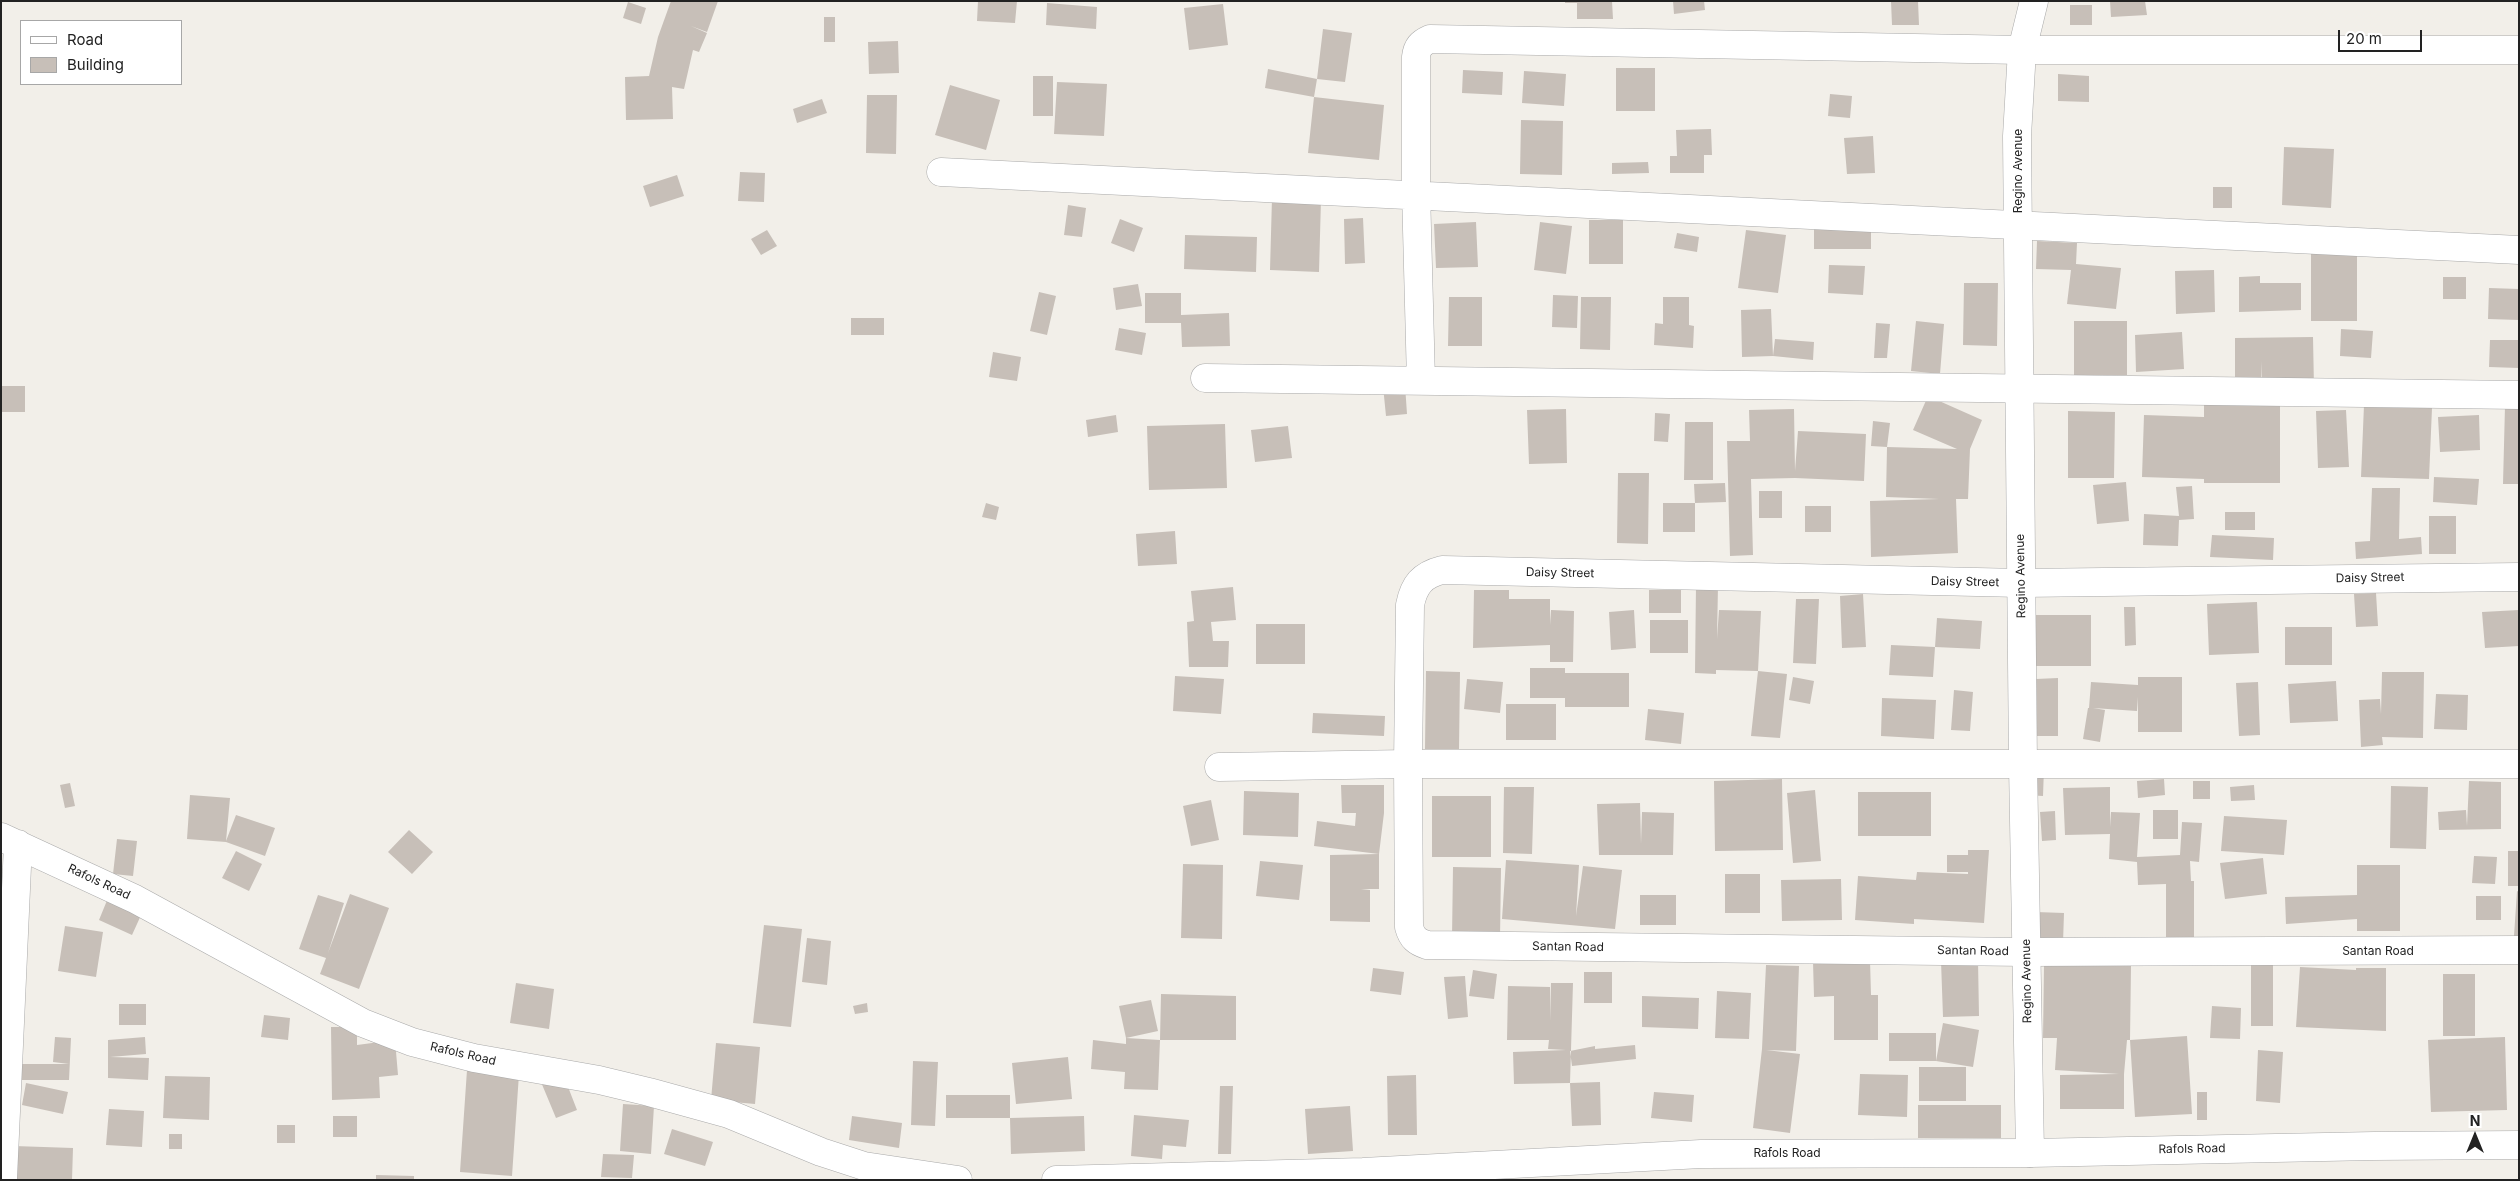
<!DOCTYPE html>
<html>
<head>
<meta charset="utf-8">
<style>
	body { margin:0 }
	#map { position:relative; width:2520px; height:1181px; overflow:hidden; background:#f2efe9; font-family:Inter,sans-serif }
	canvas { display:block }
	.frame { position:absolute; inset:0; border:2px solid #222; pointer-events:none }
	.legend { position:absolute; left:20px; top:20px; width:162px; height:65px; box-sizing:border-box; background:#fff; border:1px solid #a7a7a7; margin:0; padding:6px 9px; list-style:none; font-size:15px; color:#222 }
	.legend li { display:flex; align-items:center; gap:10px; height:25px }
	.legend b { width:25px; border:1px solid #a7a7a7 }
	.north { position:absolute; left:2450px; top:1111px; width:50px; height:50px; -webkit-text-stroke:4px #fff; paint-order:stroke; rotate:0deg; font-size:14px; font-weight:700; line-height:20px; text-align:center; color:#222 }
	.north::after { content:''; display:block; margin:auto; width:18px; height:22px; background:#222; clip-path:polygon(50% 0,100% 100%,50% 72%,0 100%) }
	.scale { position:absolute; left:2338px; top:30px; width:84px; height:22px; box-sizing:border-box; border:2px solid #222; border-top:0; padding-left:6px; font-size:15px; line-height:18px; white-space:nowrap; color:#222; -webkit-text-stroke:4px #fff; paint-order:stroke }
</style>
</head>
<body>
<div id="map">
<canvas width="2520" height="1181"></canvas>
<div class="frame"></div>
<ul class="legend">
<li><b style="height:6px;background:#fff"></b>Road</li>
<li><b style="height:14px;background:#c7bfb8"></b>Building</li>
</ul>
<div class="north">N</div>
<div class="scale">20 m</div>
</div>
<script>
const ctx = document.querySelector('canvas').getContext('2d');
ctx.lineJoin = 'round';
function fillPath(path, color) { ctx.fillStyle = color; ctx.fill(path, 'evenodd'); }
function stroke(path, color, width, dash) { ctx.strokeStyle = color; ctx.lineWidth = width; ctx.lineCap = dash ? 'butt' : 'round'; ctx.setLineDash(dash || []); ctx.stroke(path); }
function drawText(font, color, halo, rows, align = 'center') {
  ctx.font = font + ' Inter,sans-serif'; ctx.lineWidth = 4.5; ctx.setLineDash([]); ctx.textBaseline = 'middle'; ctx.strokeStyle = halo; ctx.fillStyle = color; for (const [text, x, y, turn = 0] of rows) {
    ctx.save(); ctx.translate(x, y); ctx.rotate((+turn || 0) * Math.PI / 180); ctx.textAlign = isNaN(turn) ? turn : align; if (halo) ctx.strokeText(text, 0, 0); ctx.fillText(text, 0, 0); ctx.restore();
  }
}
fillPath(new Path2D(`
	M671 1H718L707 32 691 26 707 33 699 52 693 50 684 89 672 87 673 119 626 120 625 77 649 76 658 37Z
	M978 1H1017L1015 23 977 21Z
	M1565 1H1612L1613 19H1577V3H1565Z
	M1673 1H1704L1705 10 1674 14Z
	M1891 1H1918L1919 25H1892Z
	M2110 1H2145L2147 15 2111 17Z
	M628 2 646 8 641 24 623 18Z
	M1047 3 1097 7 1096 29 1046 25Z
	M1223 4 1228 45 1189 50 1184 8Z
	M2070 5H2092V25H2070Z
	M824 17H835V42H824Z
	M1323 29 1352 33 1345 82 1317 79Z
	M898 41 899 73 869 74 868 42Z
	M1616 68H1655V111H1616Z
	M1268 69 1317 79 1314 97 1384 105 1379 160 1308 153 1314 97 1265 88Z
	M1463 70 1503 72 1502 95 1462 93Z
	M1524 71 1566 74 1564 106 1522 103Z
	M2058 74 2089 76V102L2058 101Z
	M1033 76H1053V116H1033Z
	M1057 82 1107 84 1104 136 1054 134Z
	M950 85 1000 100 986 150 935 135Z
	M1830 94 1852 96 1850 118 1828 116Z
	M867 95H897L896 154 866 153Z
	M822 99 827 113 797 123 793 109Z
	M1521 120 1563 121 1562 175 1520 174Z
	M1711 129 1712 155H1704V173H1670V156H1677L1676 130Z
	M1873 136 1875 173 1847 174 1844 138Z
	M2284 147 2334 149 2331 208 2282 205Z
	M1648 162 1649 173 1612 174V163Z
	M740 172 765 173 764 202 738 201Z
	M677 175 684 196 650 207 643 186Z
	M2213 187H2232V208H2213Z
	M1272 198 1321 199 1319 272 1270 270Z
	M1068 205 1086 208 1082 237 1064 235Z
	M1363 218 1365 263 1345 264 1344 219Z
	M1120 219 1143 228 1134 252 1111 243Z
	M1589 220H1623V264H1589Z
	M1476 222 1478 267 1436 268 1434 224Z
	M1540 222 1572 226 1566 274 1534 270Z
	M1814 226H1871V249H1814Z
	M767 230 777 246 761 255 751 239Z
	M1746 230 1786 235 1778 293 1738 288Z
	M1677 233 1699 237 1697 252 1674 248Z
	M1185 235 1257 237 1256 272 1184 269Z
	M2037 241 2077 243 2076 264 2121 268 2116 309 2067 304 2071 270 2036 269Z
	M2311 248H2357V321H2311Z
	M1829 265 1865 266 1863 295 1828 293Z
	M2214 270 2215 312 2176 314 2175 271Z
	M2260 276V283H2301V310L2239 312V277Z
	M2443 277H2466V299H2443Z
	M1964 283H1998L1997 346 1963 345Z
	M1138 284 1142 306 1116 310 1113 288Z
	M2489 288 2519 289V320L2488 319Z
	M1039 292 1056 296 1047 335 1030 331Z
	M1145 293H1181V315L1229 313 1230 346 1182 347 1181 323H1145Z
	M1553 295 1578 296 1577 328 1552 327Z
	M1449 297H1482V346H1448Z
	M1581 297H1611L1610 350 1580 349Z
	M1663 297H1689V325L1694 326 1693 348 1654 345 1655 323 1663 324Z
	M1771 309 1773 356 1742 357 1741 310Z
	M851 318H884V335H851Z
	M1916 321 1944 324 1940 374 1911 371Z
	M2074 321H2127V375H2074Z
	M1876 323 1890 324 1887 358H1874Z
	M1119 328 1146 333 1142 355 1115 350Z
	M2341 329 2373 331 2371 358 2340 356Z
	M2182 332 2184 369 2136 372 2135 335Z
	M2313 337 2314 388 2262 389 2261 361V382H2235V338Z
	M1775 339 1814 342 1813 360 1773 356Z
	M2490 340H2519V368L2489 367Z
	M993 352 1021 357 1017 381 989 377Z
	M1405 385 1407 414 1386 416 1383 386Z
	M1 386H25V412H1Z
	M1928 396 1982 420 1970 449 1968 499H1956L1958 553 1871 557 1870 501 1939 499 1886 497 1887 447 1871 446 1873 421 1890 423 1887 447 1957 449 1913 430Z
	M2204 404H2280V483H2204V479L2142 477 2144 415 2204 417Z
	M2364 405 2432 408 2429 479 2361 477Z
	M2505 406 2519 407V484H2503Z
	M1566 409 1567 463 1529 464 1527 410Z
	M1794 409 1795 471 1798 431 1866 434 1864 481 1795 478 1751 479 1753 555 1730 556 1727 441H1750L1749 410Z
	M2346 410 2349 467 2318 468 2316 411Z
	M2068 411 2115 412 2114 478H2068Z
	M1655 413 1670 414 1668 442 1654 441Z
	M1116 415 1118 432 1088 437 1086 420Z
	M2479 415 2480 450 2440 452 2438 417Z
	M1685 422H1713V480H1684Z
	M1225 424 1227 488 1149 490 1147 426Z
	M1288 426 1292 458 1255 462 1251 430Z
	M1618 473H1649L1648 544 1617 543Z
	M2434 477 2479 479 2477 505 2433 502Z
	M2126 482 2129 521 2097 524 2093 485Z
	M1725 483 1726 502 1695 503V532H1663V503H1695L1694 484Z
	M2192 486 2194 519 2179 520 2178 546 2143 545 2144 514 2179 516 2176 487Z
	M2372 488H2400L2399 539 2421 537 2422 554 2356 559 2355 542 2370 541Z
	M1759 491H1782V518H1759Z
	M986 503 999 507 996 520 982 517Z
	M1805 506H1831V532H1805Z
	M2225 512H2255V530H2225Z
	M2429 516H2456V554H2429Z
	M1175 531 1177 564 1138 566 1136 534Z
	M2212 535 2274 538 2273 560 2210 557Z
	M1696 585H1718L1717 639 1719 610 1761 611 1758 671 1716 670V674L1695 673Z
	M1233 587 1236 620 1211 622 1213 641H1229L1228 667H1189L1187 622 1194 621 1191 591Z
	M1474 590H1509V599H1550V625L1551 610 1574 611 1573 662H1550V645L1473 648Z
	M1649 590H1681V613H1649Z
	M2376 593 2378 626 2356 627 2354 594Z
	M1863 594 1866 647 1842 648 1840 596Z
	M1796 599H1819L1816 664 1793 663Z
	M2257 602 2259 653 2209 655 2207 604Z
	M2124 607H2135L2136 645 2125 646Z
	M1634 610 1636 648 1611 650 1609 612Z
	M2519 610V646L2485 648 2482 612Z
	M2034 615H2091V666H2034Z
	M1937 618 1982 621 1980 649 1935 647Z
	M1650 620H1688V653H1650Z
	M1256 624H1305V664H1256Z
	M2285 627H2332V665H2285Z
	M1891 645 1935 647 1933 677 1889 675Z
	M1530 668H1565V673H1629V707H1565V698H1530Z
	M1426 671 1460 672 1459 749H1425Z
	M1758 671 1787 674 1780 738 1751 736Z
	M2382 672H2424L2423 738 2382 737 2383 745 2361 747 2359 700 2380 699 2381 714Z
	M1175 676 1224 679 1221 714 1173 711Z
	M1793 677 1814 681 1810 704 1789 700Z
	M2138 677H2182V732H2138V697L2137 711 2093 708 2105 710 2100 742 2083 739 2088 708H2089L2091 682 2138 685Z
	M2058 678V736H2037L2036 679Z
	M1467 679 1503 682 1500 713 1464 709Z
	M2336 681 2338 721 2290 723 2288 684Z
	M2258 682 2260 735 2239 736 2236 683Z
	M1954 690 1973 692 1970 731 1951 730Z
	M2436 694 2468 695 2467 730 2434 729Z
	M1882 698 1936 700 1934 739 1881 736Z
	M1506 704H1556V740H1506Z
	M1648 709 1684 713 1681 744 1645 740Z
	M1313 713 1385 716 1384 736 1312 733Z
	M2044 768 2043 796 2024 795Z
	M1782 779 1783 850 1715 851 1714 781Z
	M2164 779 2165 795 2138 798 2137 781Z
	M2193 781H2210V799H2193Z
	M2469 781 2501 782V829L2439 830 2438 812 2466 810 2467 826Z
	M70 783 75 806 65 808 60 785Z
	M1341 785H1384V813L1379 854V889H1361L1370 890V922L1330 921V855L1379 854 1314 846 1317 821 1355 826 1356 813H1342Z
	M2254 785 2255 800 2231 801 2230 787Z
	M2391 786 2428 787 2426 849 2390 848Z
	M1504 787H1534L1532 854 1503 853Z
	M2110 787V827L2111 812 2140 813 2137 857 2180 855 2182 822 2202 823 2199 862 2190 861 2191 881H2194V941H2166V884L2138 885 2137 862 2109 859 2110 834 2065 835 2063 788Z
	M1815 790 1821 861 1793 863 1787 793Z
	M1244 791 1299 793 1298 837 1243 835Z
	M1858 792H1931V836H1858Z
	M190 795 230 798 226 841 236 815 275 828 265 856 226 842 187 839Z
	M1432 796H1491V857H1432Z
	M1211 800 1219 840 1191 846 1183 806Z
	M1640 803 1641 844 1642 812 1674 813 1673 855H1599L1597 804Z
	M2153 810H2178V839H2153Z
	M2055 811 2056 840 2042 841 2040 812Z
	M2224 816 2287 820 2284 855 2221 851Z
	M409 830 433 852 412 874 388 852Z
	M117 839 137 841 133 876 113 874Z
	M1968 850H1989L1984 923 1914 919V924L1855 920 1858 876 1916 880 1917 872 1968 874V872H1947V855H1968Z
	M236 851 262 864 249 891 222 878Z
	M2508 851H2519V886H2508Z
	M2474 856 2497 857 2495 884 2472 883Z
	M2263 858 2267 894 2225 899 2220 863Z
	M1506 860 1579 865 1576 916 1583 866 1622 870 1615 929 1502 919Z
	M1260 861 1303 865 1299 900 1256 896Z
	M1183 864 1223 865 1222 939 1181 938Z
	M2357 865H2400V931H2357V919L2286 924 2285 897 2357 895Z
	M1453 867 1501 868 1500 939 1452 938Z
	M1725 874H1760V913H1725Z
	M1841 879 1842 920 1782 921 1781 880Z
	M2517 891 2519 892V937L2514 936Z
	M350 894 389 908 359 989 320 974 326 958 299 949 318 895 344 903 328 953Z
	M1640 895H1676V925H1640Z
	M2476 896H2501V920H2476Z
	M108 898 142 913 132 935 99 920Z
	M2036 912 2064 913 2063 943 2034 942Z
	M764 925 802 929 791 1027 753 1023Z
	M65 926 103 932 96 977 58 971Z
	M807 938 831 941 827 985 802 982Z
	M1870 960 1871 995H1878V1040H1834V996L1814 997 1813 962Z
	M1978 960 1979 1016 1943 1017 1941 961Z
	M1766 965 1799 966 1796 1051 1766 1050 1800 1054 1790 1133 1753 1128 1762 1049Z
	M2044 965 2131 966 2130 1040H2127L2124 1074V1109H2060V1075L2119 1074 2055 1070 2057 1038H2043Z
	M2251 965H2273V1026H2251Z
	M2300 967 2356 970V968H2386V1031L2296 1027Z
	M1373 968 1404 972 1401 995 1370 991Z
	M1473 970 1497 974 1494 999 1469 996Z
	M1584 972H1612V1003H1584Z
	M2443 974H2475V1036H2443Z
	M1465 976 1468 1017 1448 1019 1444 977Z
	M516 983 554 989 549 1029 510 1023Z
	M1551 983H1573L1570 1083 1514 1084 1513 1052 1566 1050 1548 1049 1549 1040H1507L1508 986 1550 987V1021Z
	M1717 991 1751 993 1749 1039 1715 1038Z
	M1161 994 1236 996V1040H1160Z
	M1642 996 1699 998 1698 1029 1642 1027Z
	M1151 1000 1158 1031 1126 1038 1119 1006Z
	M867 1003 868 1012 855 1014 853 1006Z
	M119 1004H146V1025H119Z
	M2212 1006 2241 1008 2240 1039 2210 1038Z
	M264 1015 290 1018 288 1040 261 1037Z
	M1943 1023 1979 1030 1973 1067 1936 1061H1889V1033H1936V1061Z
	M331 1027H357V1045L395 1040 398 1075 379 1077 380 1098 332 1100Z
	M2187 1036 2192 1114 2135 1117 2130 1040Z
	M55 1037 71 1038 69 1080H17V1064H69L53 1062Z
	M145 1037 146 1054 110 1057 149 1058 148 1080 108 1078V1040Z
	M2505 1037 2507 1110 2431 1112 2428 1040Z
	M1126 1038 1160 1040 1158 1090 1124 1089 1125 1072 1091 1069 1093 1040 1126 1044Z
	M716 1043 760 1047 755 1104 711 1100Z
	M1635 1045 1636 1059 1572 1066 1570 1051 1595 1046V1049Z
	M2258 1050 2283 1052 2280 1103 2256 1101Z
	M1068 1057 1072 1099 1016 1104 1012 1063Z
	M913 1061 938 1062 935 1126 911 1125Z
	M1919 1067H1966V1101H1919Z
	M467 1070 519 1074 512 1176 460 1172Z
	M563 1074 577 1110 556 1118 541 1082Z
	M1860 1074 1908 1075 1907 1117 1858 1115Z
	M1416 1075 1417 1135H1388L1387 1076Z
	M165 1076 210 1077 209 1120 163 1118Z
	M1600 1082 1601 1125 1572 1126 1570 1083Z
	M26 1083 68 1092 63 1114 22 1105Z
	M1220 1086H1233L1231 1154H1218Z
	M1654 1092 1694 1095 1692 1122 1651 1118Z
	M2197 1092H2207V1120H2197Z
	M946 1095H1010V1118L1084 1116 1085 1151 1011 1154 1010 1118H946Z
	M623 1104 654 1106 651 1154 620 1151Z
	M1918 1105H2001V1138H1918Z
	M1350 1106 1353 1151 1308 1154 1305 1109Z
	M109 1109 144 1111 142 1147 106 1145Z
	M1134 1115 1189 1120 1186 1147 1163 1145 1162 1159 1131 1156Z
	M333 1116H357V1137H333Z
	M852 1116 902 1123 899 1148 849 1140Z
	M277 1125H295V1143H277Z
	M672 1129 713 1142 705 1166 664 1154Z
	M169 1134H182V1149H169Z
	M14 1146 73 1148 72 1180H13Z
	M603 1154 634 1155 632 1178 601 1177Z
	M376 1175 414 1176V1180H376Z`), '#c7bfb8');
const minor = new Path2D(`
	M941 172C1467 194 1993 220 2519 250
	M1205 378 2519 395
	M1421 381 1416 191V57C1417 47 1421 43 1430 39L2022 50H2519
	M2519 577 2021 583 1442 570C1422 575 1414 585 1410 605L1408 764 1409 927C1412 938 1417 942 1427 945L2026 952 2519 950
	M1219 767 1408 764H2519
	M1 837 135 899 363 1023 412 1042 474 1058 599 1080 649 1092 729 1114 821 1152 864 1166 958 1180
	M3 1178 18 844
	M1056 1180 1363 1172 1701 1154 2030 1153`);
const tertiary = new Path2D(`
	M2034 1 2022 50 2017 136 2023 765 2030 1153 2374 1146 2519 1145`);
stroke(minor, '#a9a9a9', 29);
stroke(tertiary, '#a9a9a9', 29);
stroke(minor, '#fff', 28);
stroke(tertiary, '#fff', 28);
drawText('12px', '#222', '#fff', [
	["Regino Avenue",2018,171,-90],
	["Daisy Street",1560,573,1],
	["Regino Avenue",2021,576,-91],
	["Daisy Street",2370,578,-1],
	["Daisy Street",1965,582,1],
	["Rafols Road",99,882,25],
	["Santan Road",1568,947,1],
	["Santan Road",1973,951,1],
	["Santan Road",2378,951],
	["Regino Avenue",2027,981,-91],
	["Rafols Road",463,1054,13],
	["Rafols Road",2192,1149,-1],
	["Rafols Road",1787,1153]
]);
</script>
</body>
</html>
